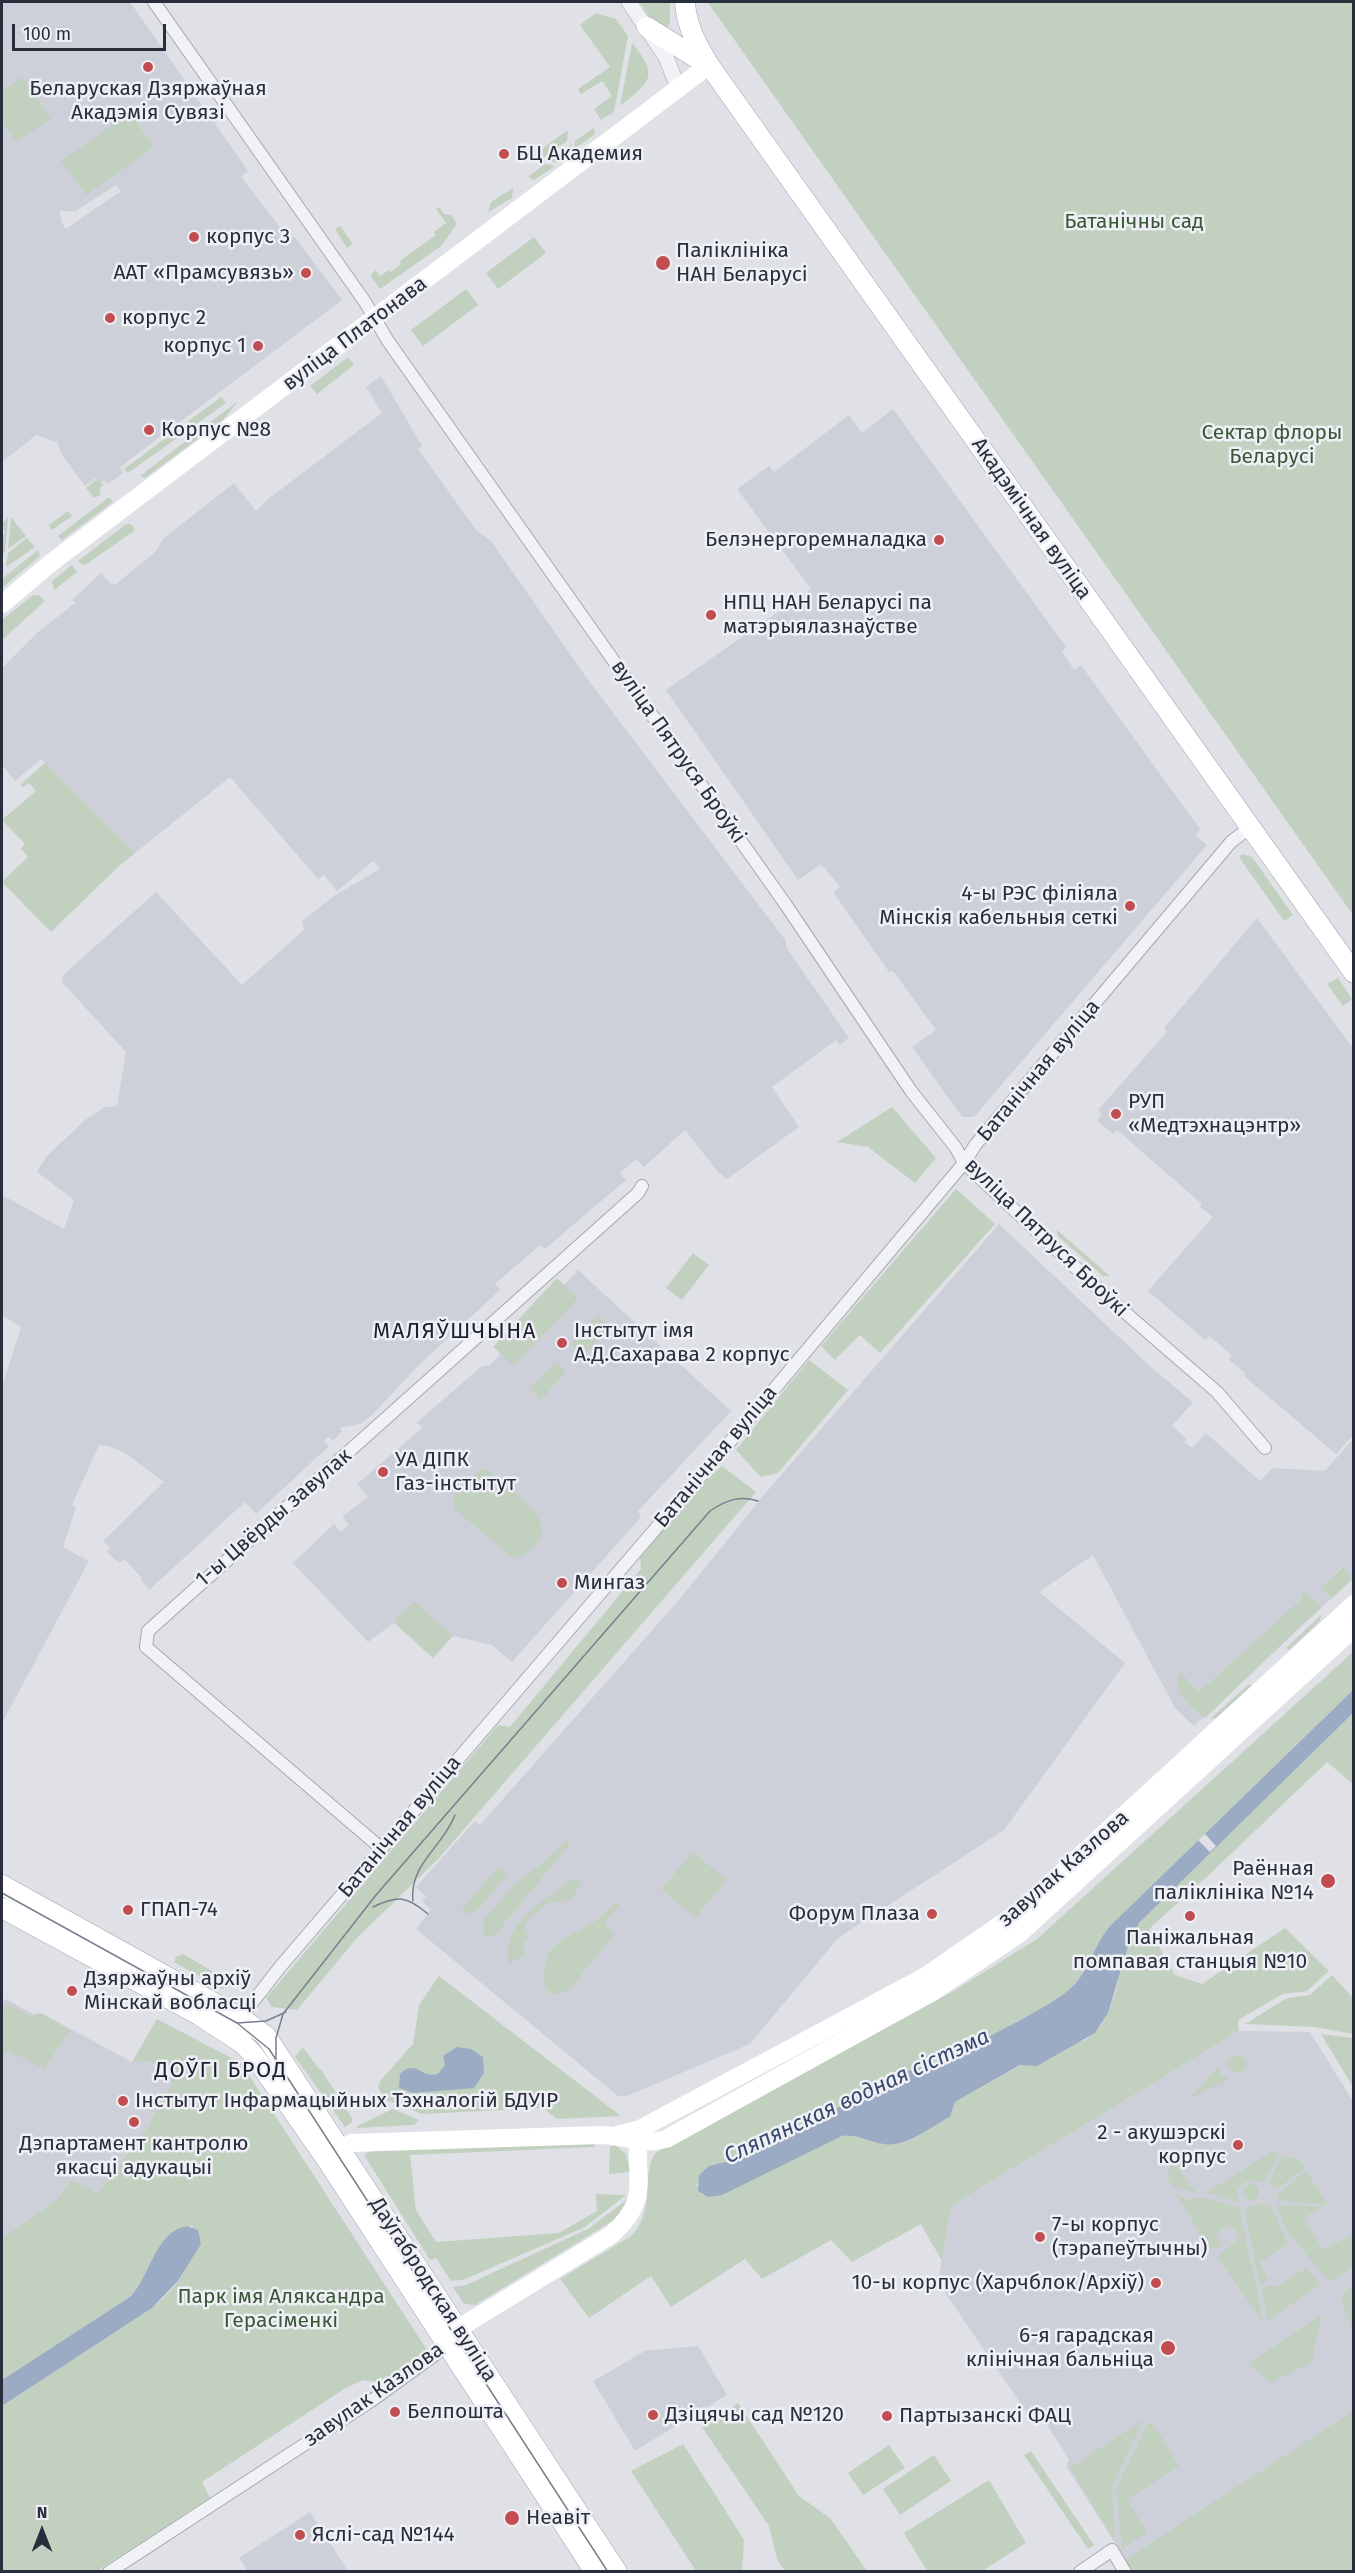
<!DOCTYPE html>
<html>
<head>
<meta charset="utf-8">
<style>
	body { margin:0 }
	#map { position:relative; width:1355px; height:2573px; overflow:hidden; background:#dfe1e7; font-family:"Fira Sans",sans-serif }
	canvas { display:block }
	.frame { position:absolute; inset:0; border:3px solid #292e3c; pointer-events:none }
	.north { position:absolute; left:12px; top:2501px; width:60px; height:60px; -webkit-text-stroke:4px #eef0f5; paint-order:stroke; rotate:0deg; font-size:16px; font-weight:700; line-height:24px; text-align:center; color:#292e3c }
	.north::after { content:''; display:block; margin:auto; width:21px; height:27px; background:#292e3c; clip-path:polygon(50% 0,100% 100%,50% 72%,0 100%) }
	.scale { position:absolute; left:12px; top:24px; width:154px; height:27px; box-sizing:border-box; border:3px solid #292e3c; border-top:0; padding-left:8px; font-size:18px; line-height:21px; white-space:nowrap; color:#292e3c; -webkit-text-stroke:4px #eef0f5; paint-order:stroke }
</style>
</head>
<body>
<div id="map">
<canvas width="1355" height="2573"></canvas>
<div class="frame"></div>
<div class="north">N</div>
<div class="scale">100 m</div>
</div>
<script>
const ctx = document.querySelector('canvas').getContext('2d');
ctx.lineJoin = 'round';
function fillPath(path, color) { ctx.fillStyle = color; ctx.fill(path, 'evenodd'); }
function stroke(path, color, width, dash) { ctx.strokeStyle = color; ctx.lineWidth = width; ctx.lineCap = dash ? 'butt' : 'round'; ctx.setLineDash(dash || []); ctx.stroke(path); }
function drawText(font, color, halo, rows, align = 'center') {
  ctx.font = font + ' "Fira Sans",sans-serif'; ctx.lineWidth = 5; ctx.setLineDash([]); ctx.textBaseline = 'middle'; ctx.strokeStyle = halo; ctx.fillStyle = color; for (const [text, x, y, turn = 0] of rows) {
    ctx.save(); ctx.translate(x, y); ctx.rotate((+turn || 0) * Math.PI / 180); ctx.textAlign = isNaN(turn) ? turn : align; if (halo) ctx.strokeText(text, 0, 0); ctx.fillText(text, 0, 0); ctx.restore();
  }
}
fillPath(new Path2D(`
	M2 2H130L246 168 248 171 241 177 290 240 295 237 342 300 120 467 123 473 108 484 104 480 100 483 96 478 85 486 62 455 57 442 36 435 2 462ZM116 185 121 191 66 229 61 222 60 211H76Z
	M381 376 422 446 418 449 477 531 491 541 586 677 786 941V947L849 1038 840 1045 836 1040 772 1087 799 1127 727 1179 718 1172 685 1130 644 1167 636 1159 620 1173 626 1180 545 1249 540 1245 495 1284 500 1290 419 1365 372 1415 360 1424 339 1428 342 1431 333 1441 328 1437 324 1441 329 1446 256 1514 245 1502 149 1590 141 1580 142 1578 124 1559 119 1563 107 1552 110 1548 103 1541 164 1482 125 1453 108 1446 99 1445 72 1505 76 1507 63 1547 89 1561 2 1723V1387L21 1327 2 1315V1195L64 1229 74 1200 37 1172 46 1157 85 1120 105 1107 117 1106 126 1052 62 982 63 975 156 892 242 985 304 930 302 921 334 896 380 869 373 861 337 891 324 875 318 879 230 777 135 853 41 759 15 781 2 765V668L37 633 75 603 72 600 101 573 112 585 116 584 155 552 164 538 234 483 256 511 268 499 382 413 366 387Z
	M893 409 1066 647 1062 651 1074 670 1081 665 1200 829 1196 836 1207 845 974 1117H962L912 1047 936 1030 893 971 889 972 833 892 840 887 821 864 798 880 666 690 811 589 737 489 769 466 774 472 849 415 862 433Z
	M1257 918 1353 1048 1354 1434 1336 1454 1245 1377 1244 1372 1229 1360 1232 1355 1209 1336 1205 1340 1148 1291 1213 1217 1200 1207 1202 1204 1117 1130 1113 1134 1097 1121 1102 1114 1098 1110 1167 1032 1164 1028Z
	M999 1224 1153 1369 1193 1402 1172 1426 1187 1439 1184 1442 1192 1448 1206 1433 1260 1481 1272 1468 1325 1471 1353 1439V1578L1342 1567 1320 1589 1332 1598 1194 1726 1175 1708 1093 1555 1039 1592 1125 1663 1004 1830 838 1938 750 2044 627 2096H618L416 1929 431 1910 422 1901 426 1897 416 1887 475 1821 480 1825 678 1601 763 1496Z
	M578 1270 731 1411 638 1511 641 1517 512 1662 492 1645 453 1636 433 1658 394 1623 368 1642 293 1563 334 1524 341 1532 349 1525 342 1517 368 1497 357 1484 423 1427 416 1423 482 1366 490 1365Z
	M6 1999 33 2014 41 2013 132 2062 146 2061 172 2073V2082L147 2128 98 2193 71 2180 57 2199 2 2238V2003Z
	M1239 2031 1310 2032 1353 2101V2570L1351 2572 1133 2571 1066 2466 1069 2459 1040 2414 1031 2419 938 2282 951 2206Z
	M698 2346 727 2395 635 2451 593 2381 645 2351Z
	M310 2512 348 2571H248L239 2558Z`), '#cdd0d8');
fillPath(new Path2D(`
	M642 2H670V23L665 30 654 23 641 4Z
	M709 2H1353V915L709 4Z
	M596 13 616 19 628 36 614 112 601 120 594 109 612 96 602 81 581 94 578 89 610 67 580 25Z
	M632 43C660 77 650 82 620 106Z
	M22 77 51 119 16 142 2 121V92Z
	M130 113 154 147 86 195 61 161Z
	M594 128 595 134 574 149 575 141Z
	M568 130 567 141 540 160 535 154Z
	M572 144 571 152 557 163 549 161Z
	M545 164 555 166 534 180 528 177Z
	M513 188 512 198 488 212 491 202Z
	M439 207 444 214 451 215 457 224 441 246 380 289 370 275 376 270 380 276 389 270 391 272 401 264 400 261 436 235 434 232 446 223 436 209Z
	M340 226 353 244 347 248 335 229Z
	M534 237 546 253 498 289 486 273Z
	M466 289 478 305 423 346 411 330Z
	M348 357 354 365 317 394 310 386Z
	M221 397 226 403 128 473 124 469Z
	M238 401 223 420 145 478 140 476Z
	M96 480 104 485 100 487V495L94 498 86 488Z
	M109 497 113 502 62 540 58 536Z
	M68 511 72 516 52 530 49 525Z
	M11 517 26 536 8 549Z
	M8 518 5 551 2 554V536L5 533 2 523Z
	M126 524H131L135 530 87 564 83 565 78 561Z
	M27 538 35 547 6 567 8 553Z
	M38 550 40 556 2 588V579Z
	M72 565 77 572 54 590 52 581Z
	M33 595 40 596 45 601 2 640V620Z
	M45 763 135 853 119 866 51 932 2 882 28 857 21 849 25 844 2 820 36 791 29 783 22 788 21 784Z
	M1242 854 1252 857 1293 915 1284 921 1239 857Z
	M1338 978 1352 999 1343 1006 1327 984Z
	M892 1107 936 1158 915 1183 868 1147 837 1142Z
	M956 1189 995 1224 880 1353 860 1335 835 1360 821 1346Z
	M1057 1230 1110 1276H1103L1057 1235Z
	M693 1253 709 1265 682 1300 666 1288Z
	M557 1278 578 1298 514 1366 493 1347Z
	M597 1315 610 1327 584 1355 571 1344Z
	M809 1360 848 1390 778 1473 761 1477 736 1450Z
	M555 1362 566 1372 541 1400 530 1389Z
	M722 1466 756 1492 439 1858 357 1938 297 2010 272 2007 266 1998 498 1725 510 1727 641 1569 640 1556 708 1478Z
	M481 1469H487C513 1493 574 1528 520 1557L510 1556 454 1508 453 1495Z
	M1343 1567 1353 1579 1332 1598 1320 1589Z
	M1306 1592 1320 1605V1608L1205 1718 1201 1716C1189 1705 1170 1689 1180 1672L1199 1692 1303 1598 1301 1596Z
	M414 1601 453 1636 433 1658 394 1622Z
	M1322 1614 1319 1622 1289 1650 1286 1648Z
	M1353 1652V1690L1111 1925C1095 1942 1091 1966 1075 1984 1057 2004 991 2035 964 2050L962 2055 938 2068H916L899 2074 754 2154 709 2166 697 2185 702 2195 842 2136C859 2134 873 2141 889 2144 908 2147 934 2126 950 2117L955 2102 1021 2065 1087 2039C1123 2013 1115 1958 1139 1923L1353 1713V1784L1327 1762 1211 1873 1149 1929 1175 1975 1202 1984 1285 1928 1329 1971 1307 1991 1283 1994 1238 2020 1239 2031 951 2206 942 2261 921 2224 852 2262 831 2240 762 2279 745 2259 671 2307 651 2276 589 2318 560 2279 631 2236C659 2208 638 2169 658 2151L952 1992 1037 1939Z
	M1249 1684 1252 1686 1216 1718 1210 1719Z
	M567 1840 570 1844 494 1936H484V1920L515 1884 545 1861Z
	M693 1852 727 1880 695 1918 661 1889Z
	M498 1867 508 1874 477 1910 471 1914 461 1911Z
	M574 1878 582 1884 570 1900C547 1901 538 1908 524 1926L529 1935 522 1946 526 1954 509 1964C499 1924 547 1898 574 1878Z
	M616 1902 619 1905 604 1923 615 1934 569 1990C537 2008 539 1961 554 1946 563 1937 580 1931 591 1924 600 1918 608 1910 616 1902Z
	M183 1954 231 1982V1986L222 1989 174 1962 176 1957Z
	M1332 1975 1353 1998V2034L1315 2027 1245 2024 1287 1998 1310 1995Z
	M439 1976 621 2116 557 2119 543 2108 422 2114 384 2099 378 2087 381 2080 413 2044 419 2005Z
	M7 2004 31 2016 41 2013 70 2030 44 2069 9 2051 2 2054V2016Z
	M157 2019 241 2063 429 2353 383 2383 363 2380 344 2389 202 2482 210 2498 97 2571H2V2406L152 2308C187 2277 188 2271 193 2226 157 2225 150 2276 131 2297L2 2380V2238L57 2199 71 2180 98 2193 147 2128 172 2082V2073L147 2061 132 2062Z
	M1321 2034 1353 2038V2087Z
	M303 2047 319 2069 320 2068 352 2118V2122L345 2127 295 2057Z
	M1228 2064a9 9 0 1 1 18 0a9 9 0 1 1-18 0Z
	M1218 2067 1222 2075 1229 2080 1189 2099Z
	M393 2109 419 2120 414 2125 358 2128 357 2126Z
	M594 2141V2147L410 2155 416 2210 436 2242 559 2233 597 2211 596 2194 626 2195 585 2227 463 2280 451 2281 436 2258 430 2260 364 2155 374 2149Z
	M615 2145 626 2154 630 2172 609 2174 610 2147Z
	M1271 2152 1279 2154 1264 2182C1251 2180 1244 2178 1237 2191L1239 2202 1206 2193Z
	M1282 2155 1301 2161 1305 2168 1277 2189 1269 2181Z
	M1175 2163 1196 2193 1172 2186 1168 2179 1169 2169Z
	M1306 2171 1328 2205 1276 2200 1278 2194Z
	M1243 2192a8 8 0 1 1 16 0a8 8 0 1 1-16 0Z
	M1176 2194 1188 2200 1201 2197 1239 2207 1264 2323 1217 2257 1241 2237 1230 2224 1215 2235 1223 2245 1216 2249 1209 2248Z
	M629 2198 619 2217 475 2305 464 2304 453 2287 466 2285 588 2229Z
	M1258 2204H1270L1288 2244 1259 2263 1268 2280 1260 2286 1244 2209Z
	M1281 2205 1322 2207 1303 2218 1323 2250 1353 2234V2267L1329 2282 1287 2231 1276 2206Z
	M1306 2268 1320 2284 1268 2321 1261 2289 1271 2284 1276 2287Z
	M1353 2286V2329L1341 2302 1345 2291Z
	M1321 2315 1312 2362 1270 2383 1249 2363Z
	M738 2403 799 2496 830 2518 867 2571H785L777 2559 769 2526 702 2427Z
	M1353 2411V2570L1133 2571 1125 2560Z
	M1143 2420 1112 2486 1115 2541 1070 2468Z
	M1152 2422 1179 2466 1127 2500 1147 2532 1122 2549 1116 2488 1147 2424Z
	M683 2444 744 2540 742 2571H696L631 2471Z
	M889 2445 905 2468 863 2495 848 2473Z
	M1031 2451 1094 2545 1088 2549 1024 2455Z
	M934 2455 951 2481 900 2515 883 2489Z
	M989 2480 1026 2543 982 2571H927L904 2533Z`), '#c2d0c0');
fillPath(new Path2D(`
	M1353 1690V1713L1139 1923 1130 1940 1108 2013 1095 2033 1037 2066 1020 2065 955 2102 950 2117C931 2127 906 2148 884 2144 869 2142 859 2134 842 2136L722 2195 708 2197 698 2191 699 2175 709 2166 754 2154 899 2074 916 2068H938L962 2055 964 2050C990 2035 1057 2004 1075 1984 1091 1966 1095 1942 1111 1925Z
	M457 2047 471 2049 483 2057 484 2073 474 2088 413 2093 399 2088 400 2074C415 2058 422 2079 438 2074L445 2065 443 2056Z
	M187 2226 198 2230 201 2244 178 2281 152 2308 2 2406V2380L130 2297C150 2277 155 2231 187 2226Z`), '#9cabc4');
fillPath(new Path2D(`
	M1205 1834 1216 1846 1210 1852 1198 1840Z`), '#dfe1e7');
const minor = new Path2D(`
	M154 2 365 302 388 341 786 905 911 1091 956 1148 964 1163 1105 1295 1217 1392 1265 1448
	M382 1849 146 1647 148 1631 638 1193 642 1186
	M238 2021 280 1967 723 1450 964 1163 976 1144 1231 842 1249 828
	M109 2572 371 2401 447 2346
	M1080 2572 1112 2550 1125 2572`);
const tertiary = new Path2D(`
	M629 2 666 57 678 88`);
const primary = new Path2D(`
	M685 2C686 25 697 45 709 65L1354 973
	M647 27 706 64
	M2 1885 241 2018 266 2036 617 2572
	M2 1908 199 2015 242 2043 253 2054 327 2160 595 2572`);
stroke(minor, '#a5a8b0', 14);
stroke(tertiary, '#a5a8b0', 16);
stroke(primary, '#9fa4b1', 21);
stroke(minor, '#f1f2f5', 12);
stroke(tertiary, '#f1f2f5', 15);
stroke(new Path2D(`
	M2 604 52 562 709 65
	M617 2135 640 2129 926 1976 1020 1911 1354 1604
	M330 2158 351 2143 600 2135C623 2135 643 2146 666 2139L934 1991 1019 1934 1354 1628
	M450 2343 467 2323 611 2235C653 2198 633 2178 639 2131`), '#fff', 18);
stroke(primary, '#fff', 20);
stroke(new Path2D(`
	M2 1893 237 2023 269 2049 608 2572
	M413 1901C409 1864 443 1847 455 1815
	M373 1907C398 1895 407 1896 428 1914
	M237 2023 266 2021 286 2012
	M276 2060V2038L283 2014 376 1895 710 1511C726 1500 740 1495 758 1501`), '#797f8f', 1.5);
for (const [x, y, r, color] of [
	[148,67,6,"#c24d51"],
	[504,154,6,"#c24d51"],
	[194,237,6,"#c24d51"],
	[663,263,8,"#c24d51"],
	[306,273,6,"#c24d51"],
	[110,318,6,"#c24d51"],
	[258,346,6,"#c24d51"],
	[149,430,6,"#c24d51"],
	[939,540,6,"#c24d51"],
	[711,615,6,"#c24d51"],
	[1130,906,6,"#c24d51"],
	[1116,1114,6,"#c24d51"],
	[562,1343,6,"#c24d51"],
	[383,1472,6,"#c24d51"],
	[562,1583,6,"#c24d51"],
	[1328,1881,8,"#c24d51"],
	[128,1910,6,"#c24d51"],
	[932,1914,6,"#c24d51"],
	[1190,1916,6,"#c24d51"],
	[72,1991,6,"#c24d51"],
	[123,2101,6,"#c24d51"],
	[134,2122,6,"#c24d51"],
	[1238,2145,6,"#c24d51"],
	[1040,2237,6,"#c24d51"],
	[1156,2283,6,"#c24d51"],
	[1168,2348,8,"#c24d51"],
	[395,2412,6,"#c24d51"],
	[653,2415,6,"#c24d51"],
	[887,2416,6,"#c24d51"],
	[512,2518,8,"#c24d51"],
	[300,2535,6,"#c24d51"]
]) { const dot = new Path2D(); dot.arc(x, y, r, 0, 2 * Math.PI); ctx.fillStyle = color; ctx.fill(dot); stroke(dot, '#eef0f5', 2); }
drawText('21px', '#292e3c', '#eef0f5', [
	["Беларуская Дзяржаўная",148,89,"center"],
	["Акадэмія Сувязі",148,113,"center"],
	["БЦ Академия",516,154],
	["корпус 3",206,237],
	["Паліклініка",676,251],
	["НАН Беларусі",676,275],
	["ААТ «Прамсувязь»",294,273,"right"],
	["корпус 2",122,318],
	["корпус 1",246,346,"right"],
	["Корпус №8",161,430],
	["Белэнергоремналадка",927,540,"right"],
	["НПЦ НАН Беларусі па",723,603],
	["матэрыялазнаўстве",723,627],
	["4-ы РЭС філіяла",1118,894,"right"],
	["Мінскія кабельныя сеткі",1118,918,"right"],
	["РУП",1128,1102],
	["«Медтэхнацэнтр»",1128,1126],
	["Інстытут імя",574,1331],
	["А.Д.Сахарава 2 корпус",574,1355],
	["УА ДІПК",395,1460],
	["Газ-інстытут",395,1484],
	["Мингаз",574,1583],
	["Раённая",1314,1869,"right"],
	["паліклініка №14",1314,1893,"right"],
	["ГПАП-74",140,1910],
	["Форум Плаза",920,1914,"right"],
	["Паніжальная",1190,1938,"center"],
	["помпавая станцыя №10",1190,1962,"center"],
	["Дзяржаўны архіў",84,1979],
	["Мінскай вобласці",84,2003],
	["Інстытут Інфармацыйных Тэхналогій БДУІР",135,2101],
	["2 - акушэрскі",1226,2133,"right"],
	["корпус",1226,2157,"right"],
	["Дэпартамент кантролю",134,2144,"center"],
	["якасці адукацыі",134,2168,"center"],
	["7-ы корпус",1052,2225],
	["(тэрапеўтычны)",1052,2249],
	["10-ы корпус (Харчблок/Архіў)",1144,2283,"right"],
	["6-я гарадская",1154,2336,"right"],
	["клінічная бальніца",1154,2360,"right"],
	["Белпошта",407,2412],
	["Дзіцячы сад №120",665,2415],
	["Партызанскі ФАЦ",899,2416],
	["Неавіт",526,2518],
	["Яслі-сад №144",312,2535]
], 'left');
drawText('21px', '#3a5738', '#eef0f5', [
	["Батанічны сад",1134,222],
	["Сектар флоры",1272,433],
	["Беларусі",1272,457],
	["Парк імя Аляксандра",281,2297],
	["Герасіменкі",281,2321]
]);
drawText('21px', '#292e3c', '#eef0f5', [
	["вуліца Платонава",355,334,-37],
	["Акадэмічная вуліца",1031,519,55],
	["вуліца Пятруся Броўкі",678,752,55],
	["Батанічная вуліца",1039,1071,-50],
	["вуліца Пятруся Броўкі",1046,1238,44],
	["Батанічная вуліца",716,1457,-50],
	["1-ы Цвёрды завулак",274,1518,-41],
	["Батанічная вуліца",400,1827,-50],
	["завулак Казлова",1064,1869,-41],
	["Даўгабродская вуліца",433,2290,57],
	["завулак Казлова",374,2395,-35]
]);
ctx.letterSpacing = '1.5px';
drawText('22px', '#1b1f2d', '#eef0f5', [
	["МАЛЯЎШЧЫНА",455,1332],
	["ДОЎГІ БРОД",221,2071]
]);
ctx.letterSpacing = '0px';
drawText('italic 22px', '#37486d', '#eef0f5', [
	["Сляпянская водная сістэма",857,2097,-25]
]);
</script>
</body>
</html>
